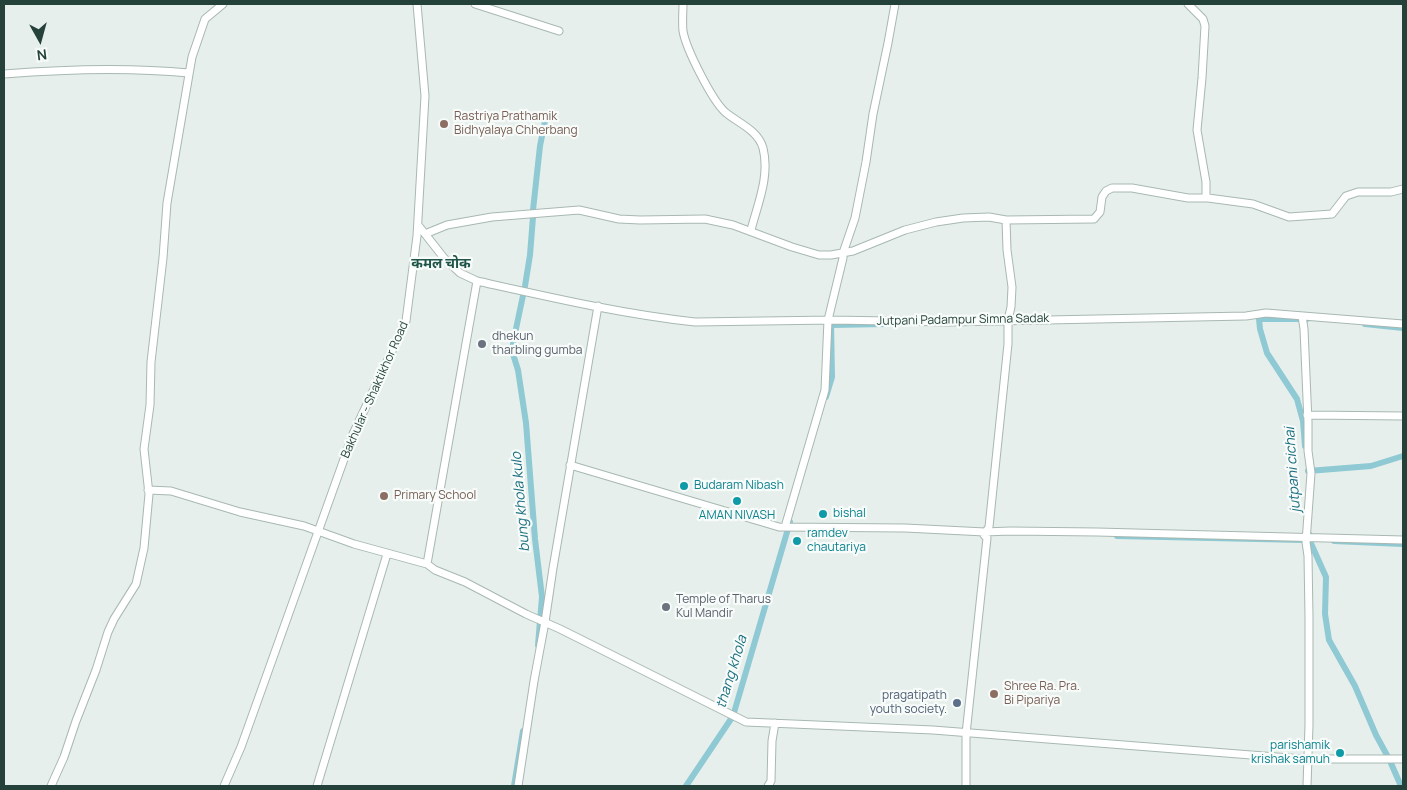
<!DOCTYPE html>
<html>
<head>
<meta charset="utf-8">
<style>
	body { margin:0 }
	#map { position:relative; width:1407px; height:790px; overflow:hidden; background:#e6efeb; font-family:Manrope,sans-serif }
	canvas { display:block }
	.frame { position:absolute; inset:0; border:5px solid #24423a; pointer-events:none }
	.north { position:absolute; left:15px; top:15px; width:50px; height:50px; -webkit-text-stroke:4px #f7fbf9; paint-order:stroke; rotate:173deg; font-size:14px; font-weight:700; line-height:20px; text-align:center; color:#24423a }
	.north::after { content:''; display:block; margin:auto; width:18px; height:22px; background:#24423a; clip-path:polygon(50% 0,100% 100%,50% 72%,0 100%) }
</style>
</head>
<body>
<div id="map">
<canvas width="1407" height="790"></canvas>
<div class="frame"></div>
<div class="north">N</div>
</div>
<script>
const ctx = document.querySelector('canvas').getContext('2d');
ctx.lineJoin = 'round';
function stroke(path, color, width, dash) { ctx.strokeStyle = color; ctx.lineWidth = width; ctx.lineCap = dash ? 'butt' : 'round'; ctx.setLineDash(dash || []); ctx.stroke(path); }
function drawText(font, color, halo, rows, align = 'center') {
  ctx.font = font + ' Manrope,"Noto Sans Devanagari",sans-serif'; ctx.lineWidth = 4.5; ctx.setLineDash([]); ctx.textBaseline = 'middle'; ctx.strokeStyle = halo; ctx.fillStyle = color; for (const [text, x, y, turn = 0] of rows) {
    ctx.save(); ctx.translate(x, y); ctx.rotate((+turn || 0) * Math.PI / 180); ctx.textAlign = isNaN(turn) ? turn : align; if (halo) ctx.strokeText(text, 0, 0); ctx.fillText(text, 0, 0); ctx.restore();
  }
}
stroke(new Path2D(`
	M533 210 540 146 545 121
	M533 217 530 255 525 286 513 343V354L518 370 526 423 535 539 542 597 538 645
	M1365 324 1403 328
	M831 325 885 324
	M826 397 832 377 831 322
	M1305 446 1303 421 1297 399 1267 353 1260 329 1259 319H1307
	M1308 471 1371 466 1403 456
	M1309 534V539L1326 577 1325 614 1329 640 1355 686 1376 735 1388 757
	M1117 536 1304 540
	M1334 541 1403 544
	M1390 761 1401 786
	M514 786 523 731
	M686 786 733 716 790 522`), '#8ec9d4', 6);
const minor = new Path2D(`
	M475 4 559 31
	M683 4C683 12 682 22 683 31 686 49 712 100 725 112 738 123 758 130 763 148 770 176 758 203 751 230
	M1188 4 1203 19 1205 26 1202 78 1197 130 1206 182V198
	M4 74C66 69 127 67 189 73
	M418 225 444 258 460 273 477 281C549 297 622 314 695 322L832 320 948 322 1246 316 1266 313 1403 324
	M425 234 447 225 492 217 579 210 619 219 640 220 705 219 733 225 792 247 819 255H831L853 251 905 230 936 222 963 218 989 217 1006 220 1094 219 1100 212 1102 197 1106 191 1112 188H1132L1188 198H1208L1253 204 1289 217 1332 214 1346 196 1358 192H1391L1403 189
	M1302 316 1304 329 1308 422V451L1311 473 1306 542 1308 556 1309 617V725L1307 786
	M1307 415 1403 416
	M570 465 779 527 905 528 985 532 1010 531 1097 532 1403 540
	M148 490 171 491 240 512 304 526 354 544 427 564 435 570 465 582 526 614 560 629 746 722 933 730 1302 759H1403
	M785 527 825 390 828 320 843 258V253L855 218 866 162 873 114 888 43 895 4
	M427 564 477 281
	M51 786 64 757 76 721 96 670 108 632 114 619 136 584 144 548 149 494 144 449 150 405 151 362 163 258 167 203 192 57 205 19 223 4
	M224 786 241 747 353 434 406 321 417 236 425 96 417 4
	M317 786 387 554
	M518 786 534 681 545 622 553 568 598 306
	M768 786 771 781 772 741 775 723
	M966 786V734L987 538 984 535 989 527 1008 344V320L1011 307 1012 287 1007 250 1006 220`);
stroke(minor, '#a8b8b2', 9);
stroke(minor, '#fff', 7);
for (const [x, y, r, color] of [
	[444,124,5,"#8d6e63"],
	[482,344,5,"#6b7280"],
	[684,486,5,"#0f9aa8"],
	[384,496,5,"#8d6e63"],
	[737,501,5,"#0f9aa8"],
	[823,514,5,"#0f9aa8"],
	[797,541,5,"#0f9aa8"],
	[666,607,5,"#6b7280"],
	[994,694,5,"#8d6e63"],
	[957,703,5,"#5c6f8a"],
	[1340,753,5,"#0f9aa8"]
]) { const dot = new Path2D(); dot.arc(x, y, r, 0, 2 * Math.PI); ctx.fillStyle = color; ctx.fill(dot); stroke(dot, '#f7fbf9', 2); }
drawText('12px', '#785e54', '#f7fbf9', [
	["Rastriya Prathamik",454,117],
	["Bidhyalaya Chherbang",454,131],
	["Primary School",394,496],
	["Shree Ra. Pra.",1004,687],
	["Bi Pipariya",1004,701]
], 'left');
drawText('12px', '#24423a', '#f7fbf9', [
	["Jutpani Padampur Simna Sadak",963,320,-1],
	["Bakhular - Shaktikhor Road",375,390,-66]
]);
drawText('12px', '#5b616d', '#f7fbf9', [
	["dhekun",492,337],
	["tharbling gumba",492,351],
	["Temple of Tharus",676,600],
	["Kul Mandir",676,614]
], 'left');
drawText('12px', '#0d838f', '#f7fbf9', [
	["Budaram Nibash",694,486],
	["bishal",833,514],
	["AMAN NIVASH",737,516,"center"],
	["ramdev",807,534],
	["chautariya",807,548],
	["parishamik",1330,746,"right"],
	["krishak samuh",1330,760,"right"]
], 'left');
drawText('12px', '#4e5e75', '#f7fbf9', [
	["pragatipath",947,696],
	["youth society.",947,710]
], 'right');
drawText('bold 14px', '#1f5548', '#f7fbf9', [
	["कमल चोक",441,264]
]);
drawText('italic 14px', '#1c6f80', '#f7fbf9', [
	["jutpani cichai",1293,470,-94],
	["bung khola kulo",521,502,-95],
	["thang khola",732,672,-73]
]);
</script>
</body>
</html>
